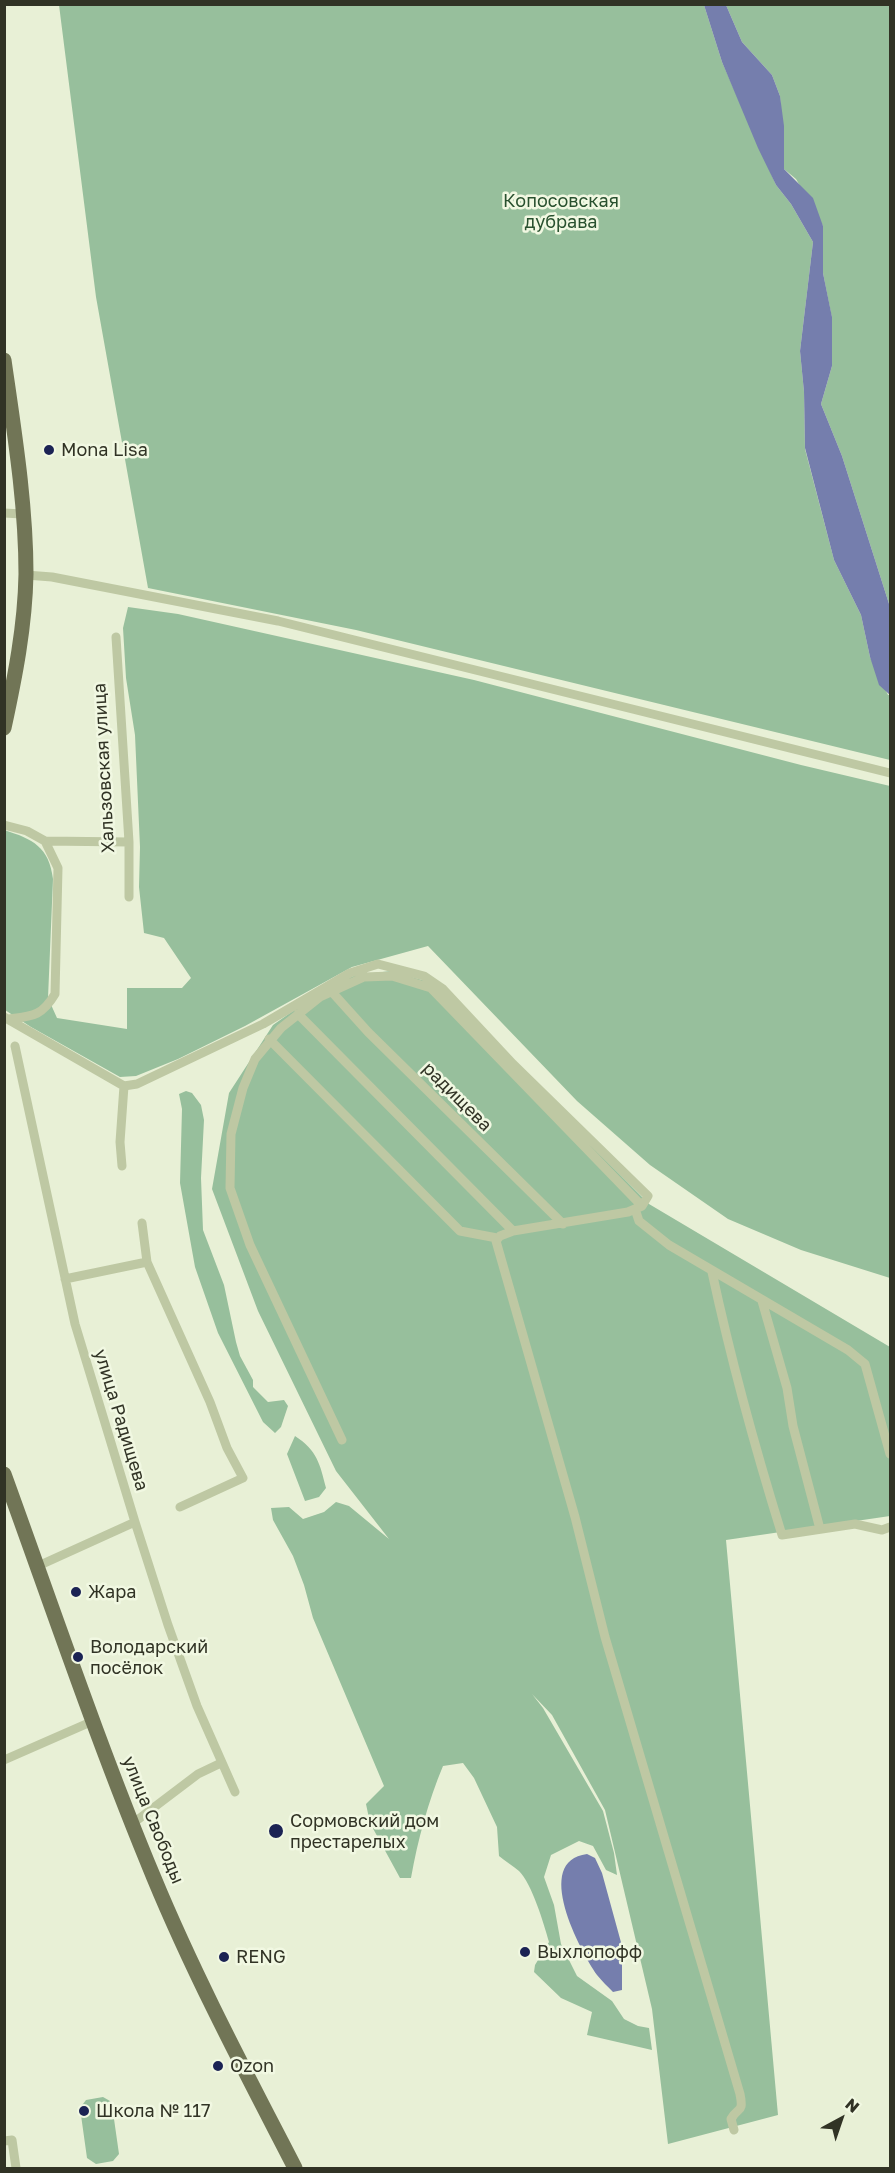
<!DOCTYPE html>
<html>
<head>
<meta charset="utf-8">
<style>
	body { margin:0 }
	#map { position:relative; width:895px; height:2173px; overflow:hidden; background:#e8f0d6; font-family:"Golos Text",sans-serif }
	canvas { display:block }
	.frame { position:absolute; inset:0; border:6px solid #313325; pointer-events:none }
	.north { position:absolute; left:811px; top:2089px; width:60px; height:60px; -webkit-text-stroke:4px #f1f8e2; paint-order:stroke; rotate:40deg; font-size:16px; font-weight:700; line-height:24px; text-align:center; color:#313325 }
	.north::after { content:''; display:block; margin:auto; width:21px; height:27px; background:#313325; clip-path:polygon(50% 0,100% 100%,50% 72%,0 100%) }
</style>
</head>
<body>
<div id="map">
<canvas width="895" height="2173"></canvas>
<div class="frame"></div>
<div class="north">N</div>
</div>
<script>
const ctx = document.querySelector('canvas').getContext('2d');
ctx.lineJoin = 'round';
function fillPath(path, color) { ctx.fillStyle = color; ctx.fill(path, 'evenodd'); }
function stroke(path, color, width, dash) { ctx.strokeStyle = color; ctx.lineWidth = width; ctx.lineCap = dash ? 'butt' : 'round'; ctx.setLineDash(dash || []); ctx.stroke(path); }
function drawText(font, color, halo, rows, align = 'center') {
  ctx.font = font + ' "Golos Text",sans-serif'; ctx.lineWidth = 5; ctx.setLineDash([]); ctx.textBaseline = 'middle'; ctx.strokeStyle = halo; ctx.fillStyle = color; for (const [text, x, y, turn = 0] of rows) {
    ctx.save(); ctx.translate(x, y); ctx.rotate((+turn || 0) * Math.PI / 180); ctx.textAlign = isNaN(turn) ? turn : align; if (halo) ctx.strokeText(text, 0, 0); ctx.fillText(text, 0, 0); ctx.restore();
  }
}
fillPath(new Path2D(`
	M59 5H704L722 62 776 185 791 204 813 242 800 351 804 392 805 449 834 560 861 615 870 657 888 695H890V760L356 630 148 588 96 297Z
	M726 5H890V607L842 456 821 404 832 366V318L823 273V226L796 179 784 169 780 96 772 75 742 42Z
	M128 607 178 614 474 680 801 765 890 786V1278L801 1250 728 1219 650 1165 577 1101 428 946 352 967 245 1026 178 1059 136 1076 120 1077 31 1027 5 1010 4 830C33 839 49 847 53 879L48 998 57 1018 127 1029V988H182L191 978 164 938 144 933 139 887 140 847 135 735 126 678 123 628Z
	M391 971 429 982 649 1204 890 1347V1516L726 1540 778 2115 668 2144 652 2009 605 1810 552 1715 532 1694 543 1708 603 1811 614 1853 617 1875 606 1870 593 1846 579 1841 551 1855 544 1877 554 1905 561 1944 577 1976 612 2001 624 2019 638 2026 649 2028 652 2050 587 2035 592 2012 561 1998 534 1972 535 1965 549 1942C544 1924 532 1884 519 1871 513 1866 505 1861 499 1856L497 1827 474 1778 463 1763 443 1766C428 1802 418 1839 411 1878H400L370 1823 366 1804 384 1786 313 1618 304 1585 293 1556 273 1520 271 1508 289 1507 303 1519 324 1512 336 1502 349 1506 389 1539 336 1471 258 1311 212 1189 229 1093 273 1025 324 989 356 975Z
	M186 1091 192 1093 201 1105 204 1120 201 1178 203 1230 224 1285 236 1342 240 1356 253 1380V1387L268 1402 284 1400 288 1406 281 1427 275 1433 263 1422 218 1333 195 1267 180 1183 182 1109 179 1094Z
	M295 1436C317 1450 320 1464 326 1488L319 1497 305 1501 287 1454Z
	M103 2097 110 2101 112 2105 119 2154 113 2161 96 2164 87 2158 80 2108 86 2100Z`), '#97bf9c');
fillPath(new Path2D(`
	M704 5H726L742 42 772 75 780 96 784 126V169L813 198 823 226V273L832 317V366L821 404 842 456 890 607V695L879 685 870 657 861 615 834 560 805 448 804 392 800 351 813 242 791 204 776 185 758 148 722 62Z
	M587 1854 595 1858 602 1873 622 1946V1990L613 1992C608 1987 602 1981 597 1975 580 1950 532 1861 587 1854Z`), '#757ead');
stroke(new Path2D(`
	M4 513 22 514
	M26 575 52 577 278 621 890 773
	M116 637 129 842V897
	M4 825 27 831 45 841 129 842
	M332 992 368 1032 563 1224
	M298 1014 513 1231
	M4 1017 124 1086 137 1084 263 1024 350 973 378 964 424 976 443 989 513 1064 648 1196 642 1206 628 1212 513 1231 500 1236 496 1241 575 1517 605 1637 740 2094C744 2114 738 2106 731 2119L734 2130
	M9 1019C33 1016 42 1016 55 994L58 868 45 841
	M269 1039 460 1231 497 1238
	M15 1046 75 1324 135 1522 168 1625 197 1706 235 1792
	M122 1166 120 1142 124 1086
	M635 1209 639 1221 669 1245 848 1350 865 1364 890 1454
	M142 1223 147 1262 210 1402 227 1448 243 1478 180 1507
	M712 1272C731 1360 755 1448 782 1535L855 1524 882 1530 890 1527
	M65 1279 147 1262
	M762 1301 787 1388 793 1426 820 1529
	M342 1440 250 1245 230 1188 231 1134 243 1088 255 1059 281 1028 320 997 364 977 392 976 431 988 642 1206
	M38 1566 135 1522
	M4 1760 93 1721
	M132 1824 198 1774 221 1763
	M4 2141 12 2140 16 2168`), '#bec8a3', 9);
stroke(new Path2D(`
	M4 360C14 430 26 503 26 574 25 627 15 677 4 728
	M4 1474C53 1609 99 1746 154 1878 195 1977 246 2073 295 2168`), '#717556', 15);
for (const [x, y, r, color] of [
	[49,450,6,"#1b2354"],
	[76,1592,6,"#1b2354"],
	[78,1657,6,"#1b2354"],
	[276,1831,8,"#1b2354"],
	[525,1952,6,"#1b2354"],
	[224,1957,6,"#1b2354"],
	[218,2066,6,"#1b2354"],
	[84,2111,6,"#1b2354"]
]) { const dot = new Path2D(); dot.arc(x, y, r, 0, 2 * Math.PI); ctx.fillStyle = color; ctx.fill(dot); stroke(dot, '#f1f8e2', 2); }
drawText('18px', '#29512f', '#f1f8e2', [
	["Копосовская",561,201],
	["дубрава",561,222]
]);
drawText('18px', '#313325', '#f1f8e2', [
	["Mona Lisa",61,450],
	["Жара",88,1592],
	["Володарский",90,1647],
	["посёлок",90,1668],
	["Сормовский дом",290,1821],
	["престарелых",290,1842],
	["Выхлопофф",537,1952],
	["RENG",236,1957],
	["Ozon",230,2066],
	["Школа № 117",96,2111]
], 'left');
drawText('18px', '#313325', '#f1f8e2', [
	["Хальзовская улица",104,768,-93],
	["радищева",457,1097,45],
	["улица Радищева",121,1420,73],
	["улица Свободы",153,1820,68]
]);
</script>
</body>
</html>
